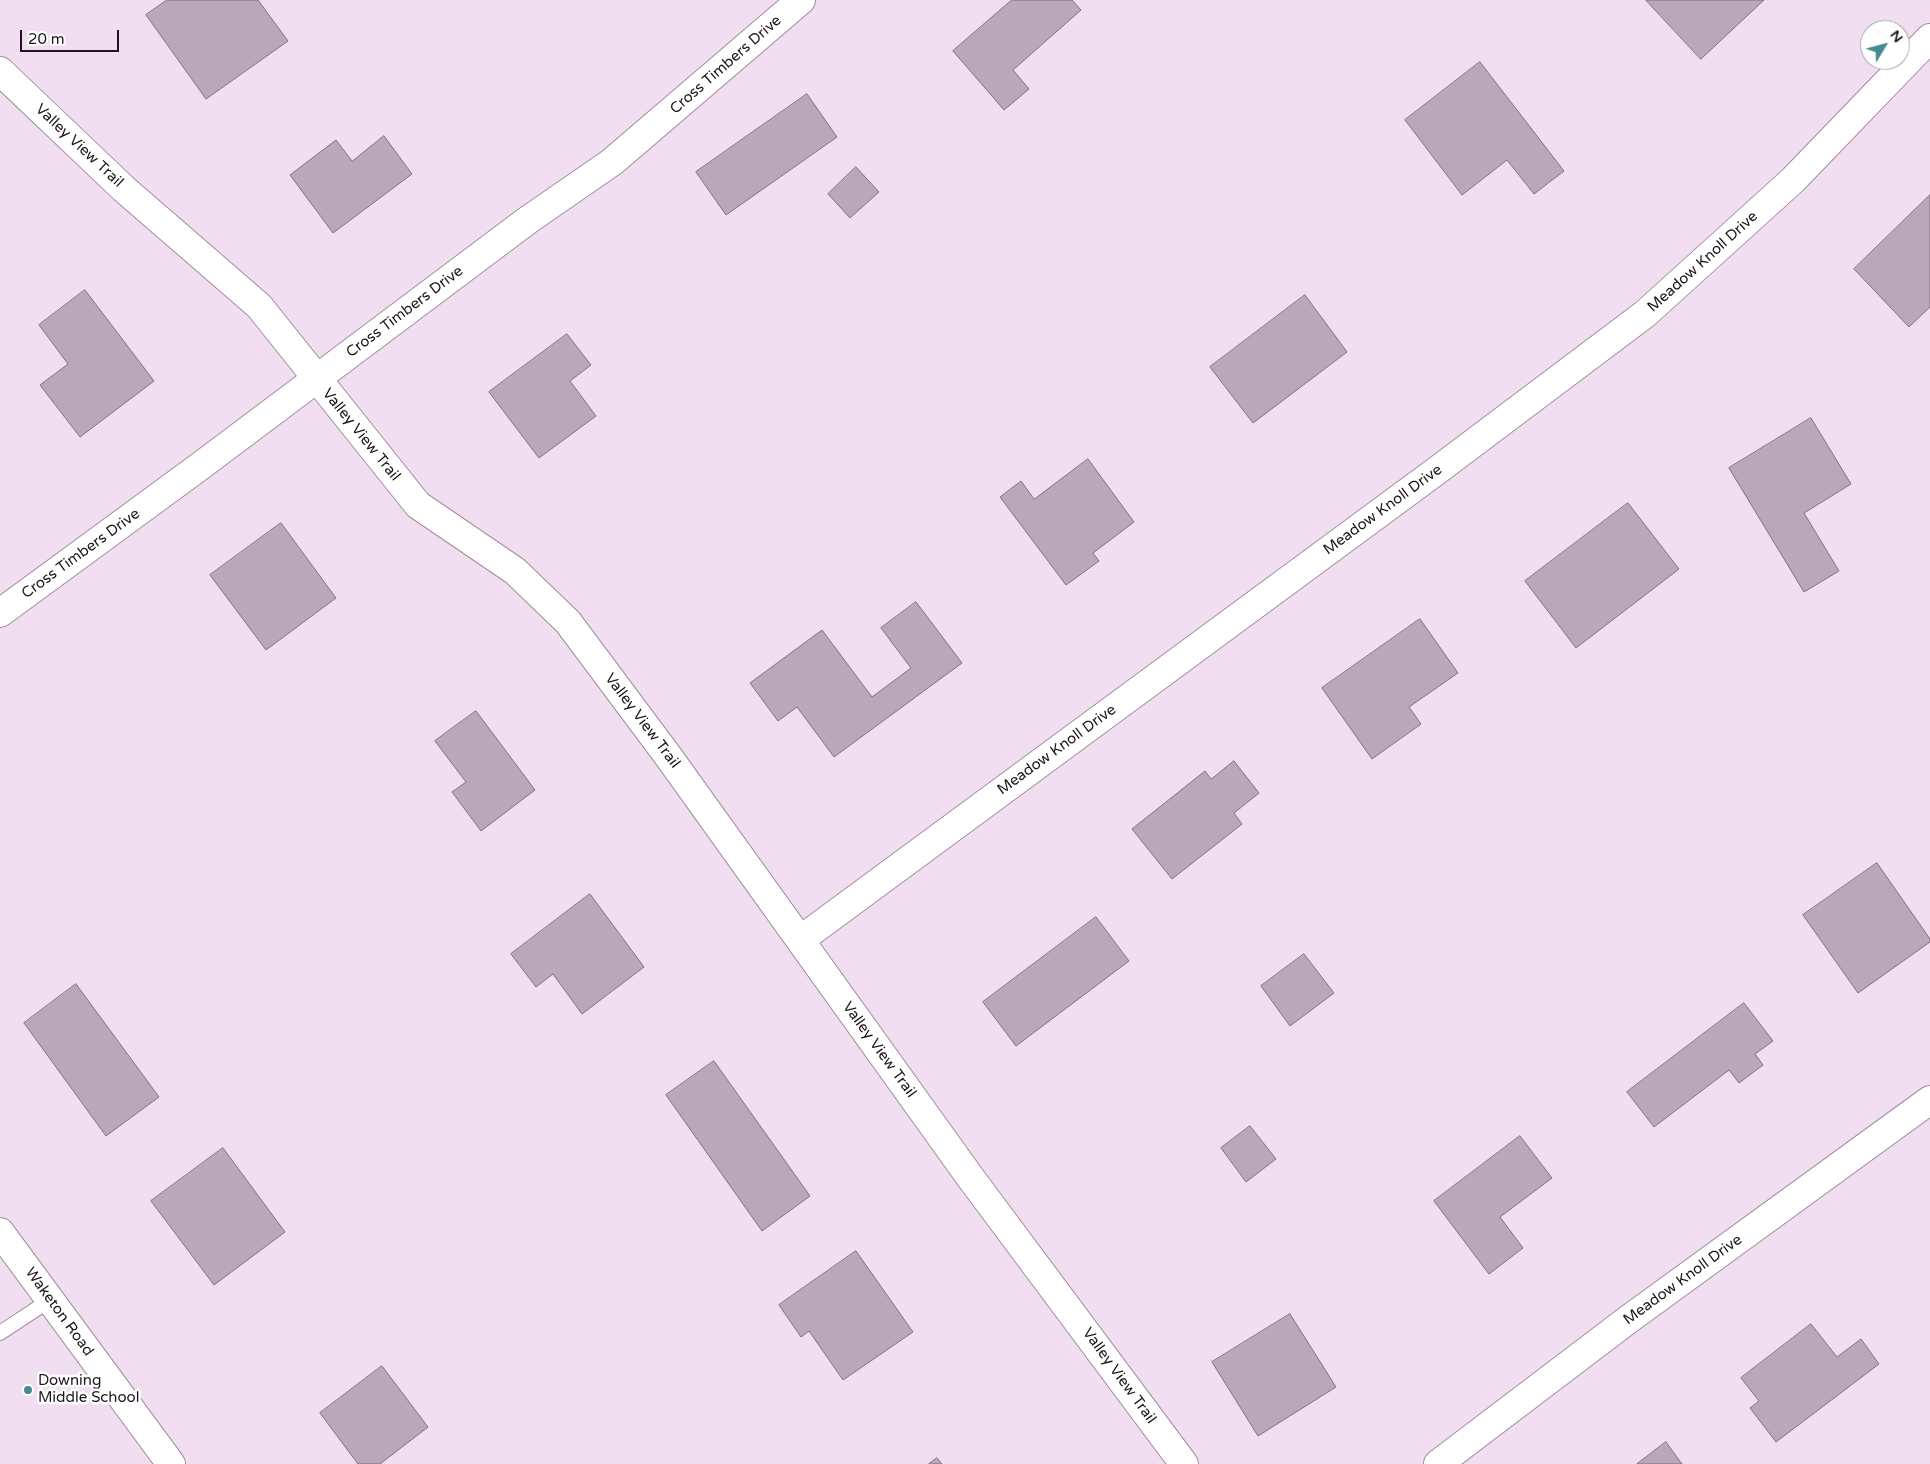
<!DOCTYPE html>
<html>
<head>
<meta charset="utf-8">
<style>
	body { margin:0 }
	#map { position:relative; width:1930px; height:1464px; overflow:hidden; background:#f1dff1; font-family:"Varela Round",sans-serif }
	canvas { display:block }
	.north { position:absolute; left:1860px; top:20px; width:50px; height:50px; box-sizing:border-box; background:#fff; border:1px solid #a4a2a4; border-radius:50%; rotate:53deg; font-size:14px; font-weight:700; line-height:20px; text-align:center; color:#1c161c }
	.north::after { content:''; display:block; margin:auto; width:18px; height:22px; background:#448c91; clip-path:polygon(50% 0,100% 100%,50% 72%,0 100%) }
	.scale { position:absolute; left:20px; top:30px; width:99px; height:22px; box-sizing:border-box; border:2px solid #1c161c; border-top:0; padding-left:6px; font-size:15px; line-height:18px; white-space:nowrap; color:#1c161c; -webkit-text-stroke:4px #fff; paint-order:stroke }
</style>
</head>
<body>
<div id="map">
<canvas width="1930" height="1464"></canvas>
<div class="north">N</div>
<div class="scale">20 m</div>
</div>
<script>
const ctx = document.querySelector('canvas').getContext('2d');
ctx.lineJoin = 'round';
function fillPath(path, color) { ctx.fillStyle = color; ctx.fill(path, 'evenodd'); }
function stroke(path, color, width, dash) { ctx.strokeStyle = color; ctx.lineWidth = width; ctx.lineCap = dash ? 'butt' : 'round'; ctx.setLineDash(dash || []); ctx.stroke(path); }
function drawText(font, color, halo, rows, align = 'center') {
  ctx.font = font + ' "Varela Round",sans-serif'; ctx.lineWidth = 5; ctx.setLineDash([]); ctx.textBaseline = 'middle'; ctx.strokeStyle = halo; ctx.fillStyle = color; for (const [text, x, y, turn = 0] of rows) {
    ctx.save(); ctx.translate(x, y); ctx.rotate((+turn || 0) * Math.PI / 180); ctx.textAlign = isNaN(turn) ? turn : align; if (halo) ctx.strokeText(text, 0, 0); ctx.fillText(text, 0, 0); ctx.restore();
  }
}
const building = new Path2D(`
	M167 0H258L288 41 206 99 146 15Z
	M1012 0H1072L1081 10 1013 70 1029 89 1004 110 953 51Z
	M1646 0H1764L1701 59Z
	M1480 62 1564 171 1534 194 1507 160 1462 195 1405 120Z
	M807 94 837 137 726 215 696 172Z
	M384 136 412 174 333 233 290 175 336 140 352 161Z
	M856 167 879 192 850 218 828 194Z
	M1930 195V307L1909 327 1854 269Z
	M85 290 154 381 80 437 40 385 68 364 39 325Z
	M1305 295 1347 352 1253 423 1210 367Z
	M567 334 591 365 570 381 596 416 539 458 489 392Z
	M1811 418 1851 484 1804 513 1839 571 1804 592 1729 468Z
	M1088 459 1134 522 1093 553 1099 561 1066 585 1000 497 1021 481 1034 499Z
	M1628 503 1679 569 1576 648 1525 581Z
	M281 523 336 598 266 650 210 575Z
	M916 602 962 663 834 757 797 707 778 721 750 683 822 630 872 697 911 668 881 628Z
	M1420 619 1458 673 1409 707 1421 724 1372 759 1322 688Z
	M476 711 535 790 481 831 452 792 466 782 435 741Z
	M1234 761 1259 793 1234 813 1242 824 1172 879 1132 829 1205 771 1211 779Z
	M1877 863 1930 939V942L1858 993 1803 915Z
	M590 894 644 967 582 1014 553 974 536 987 511 954Z
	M1096 917 1129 961 1016 1046 983 1002Z
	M1304 954 1334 993 1290 1026 1261 986Z
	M76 984 159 1097 106 1136 24 1023Z
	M1744 1003 1773 1041 1755 1054 1763 1065 1739 1083 1729 1070 1654 1127 1627 1092Z
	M714 1061 810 1196 762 1231 666 1095Z
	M1250 1126 1276 1159 1246 1182 1221 1148Z
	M1520 1136 1552 1178 1500 1217 1523 1248 1489 1274 1434 1201Z
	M223 1148 285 1232 214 1285 151 1201Z
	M856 1251 913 1332 843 1380 809 1331 801 1337 779 1305Z
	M1290 1314 1336 1387 1258 1436 1212 1362Z
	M1811 1324 1837 1357 1861 1339 1879 1364 1776 1442 1750 1408 1759 1401 1741 1378Z
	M382 1366 428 1427 380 1464H358L320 1413Z
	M1666 1442 1682 1464H1637Z
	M937 1458 942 1464H929Z`);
fillPath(building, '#b8a8b9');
stroke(building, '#817181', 1);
const service = new Path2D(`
	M0 1333 50 1300`);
const minor = new Path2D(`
	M0 71 124 189 259 306 418 505 515 571 568 622 668 756 970 1177 1184 1464
	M800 940 1435 472 1645 314 1793 180 1930 38
	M1438 1464 1629 1319 1930 1100`);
const tertiary = new Path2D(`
	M0 613 199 467 528 220 612 162 801 0
	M0 1232 171 1464`);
stroke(service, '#9e8e9f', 16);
stroke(minor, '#9e8e9f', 30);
stroke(tertiary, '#9e8e9f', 30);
stroke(service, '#fff', 14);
stroke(minor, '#fff', 28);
stroke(tertiary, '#fff', 28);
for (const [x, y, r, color] of [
	[28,1390,5,"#448c91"]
]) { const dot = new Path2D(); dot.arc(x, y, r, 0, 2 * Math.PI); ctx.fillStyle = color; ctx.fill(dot); stroke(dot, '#fff', 2); }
drawText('15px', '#1c161c', '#fff', [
	["Cross Timbers Drive",726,65,-41],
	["Valley View Trail",79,146,43],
	["Meadow Knoll Drive",1703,262,-42],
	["Cross Timbers Drive",405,312,-37],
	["Valley View Trail",361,435,51],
	["Meadow Knoll Drive",1383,510,-36],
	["Cross Timbers Drive",81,554,-36],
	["Valley View Trail",642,721,53],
	["Meadow Knoll Drive",1057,750,-36],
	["Valley View Trail",879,1050,54],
	["Meadow Knoll Drive",1683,1280,-36],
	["Waketon Road",59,1312,54],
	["Valley View Trail",1119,1376,54]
]);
drawText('15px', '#1c161c', '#fff', [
	["Downing",38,1381],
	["Middle School",38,1398]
], 'left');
</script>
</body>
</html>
